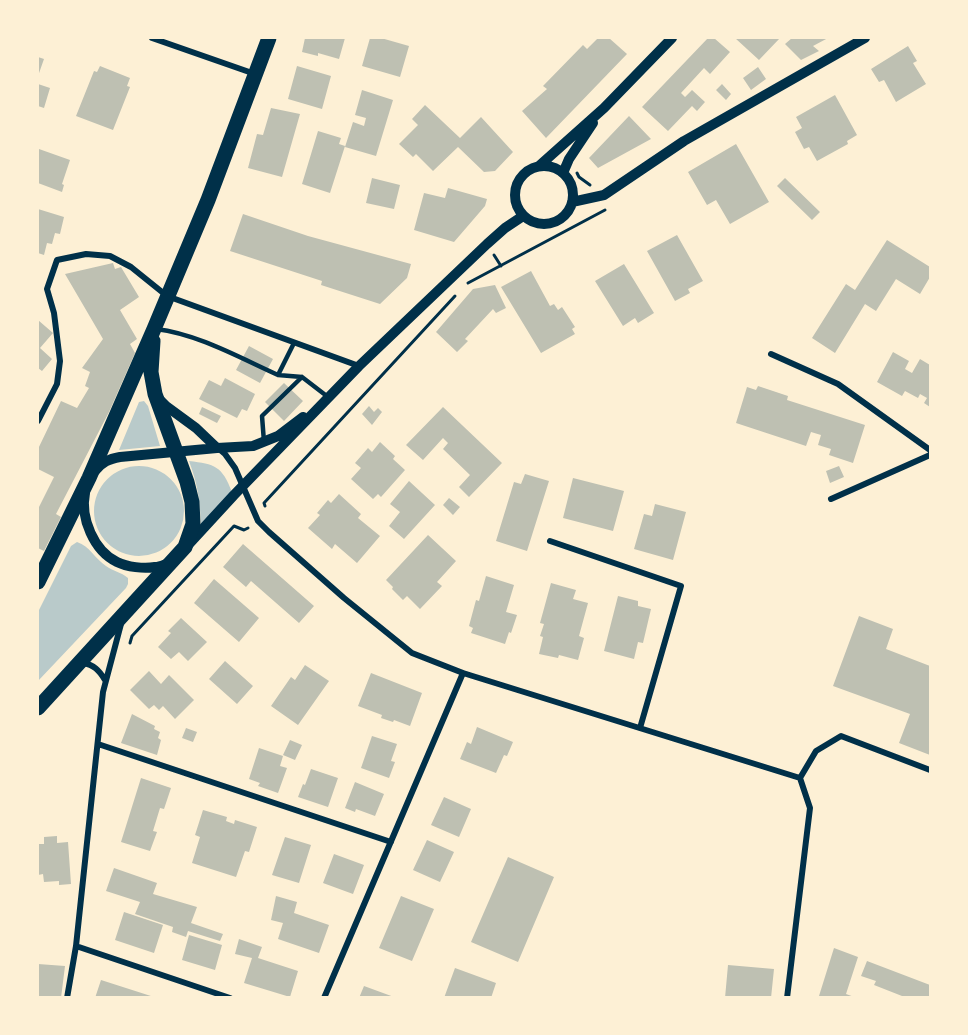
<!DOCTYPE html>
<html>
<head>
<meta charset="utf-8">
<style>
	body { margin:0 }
	#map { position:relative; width:968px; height:1035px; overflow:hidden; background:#fdf0d5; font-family:"Crimson Pro",serif }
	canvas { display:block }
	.frame { position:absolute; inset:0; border:39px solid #fdf0d5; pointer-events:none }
</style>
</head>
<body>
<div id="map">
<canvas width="968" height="1035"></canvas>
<div class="frame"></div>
</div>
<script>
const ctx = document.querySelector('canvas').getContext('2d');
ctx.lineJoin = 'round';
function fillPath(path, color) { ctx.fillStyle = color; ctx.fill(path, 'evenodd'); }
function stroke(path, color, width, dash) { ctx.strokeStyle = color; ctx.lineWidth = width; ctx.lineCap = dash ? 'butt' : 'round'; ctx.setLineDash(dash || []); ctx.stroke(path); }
fillPath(new Path2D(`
	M144 401 148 406 160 446 119 450 139 402Z
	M189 461C215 464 222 466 232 492L201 526C200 501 198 485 189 461Z
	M94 511a45 45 0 1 1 90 0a45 45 0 1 1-90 0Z
	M77 542C90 546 95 559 106 566 113 571 121 572 128 578V584L126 588 38 681V612L71 546Z`), '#b9caca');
fillPath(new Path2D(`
	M305 38H345L339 59 318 53V56L302 52Z
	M370 38H381L409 46 400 77 362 66Z
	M598 38H609L627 54 546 138 522 111 547 89 543 86 583 45 587 49Z
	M708 38H714L730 52 710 74 704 68 681 93 685 97 692 90 705 102 697 111 692 106 668 131 642 107Z
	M735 38H780L759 60Z
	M792 38H828L813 46 819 51 801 60 785 44Z
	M908 46 917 61 913 63 926 84 896 102 884 80 879 82 871 69Z
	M38 57 44 59 38 76Z
	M100 66 130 78 127 86 130 87 113 130 76 116 94 71 97 72Z
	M297 66 331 76 322 109 288 99Z
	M758 67 766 79 751 90 743 78Z
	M38 84 50 88 44 108 38 106Z
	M722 84 731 94 726 100 716 90Z
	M362 90 393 100 376 156 345 147 353 122 364 126 366 118 355 115Z
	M835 95 857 135 847 141 848 144 817 161 809 147 804 149 795 132 802 128 796 117Z
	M425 105 460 138 481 117 513 152 495 171 484 172 458 147 433 171 416 154 413 157 399 144 418 125 412 119Z
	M271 108 300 114 282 177 248 168 257 134 263 135Z
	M629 116 651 139 598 168 589 158Z
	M318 131 341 138 339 144 345 146 330 193 302 184Z
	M736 144 769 202 730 224 716 200 707 205 688 172Z
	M39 149 70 160 62 184 64 185 62 192 38 183V154Z
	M372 178 400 185 394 209 366 203Z
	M785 178 820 212 812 220 777 186Z
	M448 188 487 199 485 206 454 242 414 230 424 193 445 198Z
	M38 209 64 217 60 234 55 233 52 244 47 243 44 255 38 253Z
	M243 214 308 236 411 264 407 278 380 304 321 285 322 281 230 251Z
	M677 235 703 281 688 289 690 293 675 301 647 251Z
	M887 240 930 267V277L920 294 896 279 876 311 865 304 835 353 812 338 846 284 855 290Z
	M113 263 115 269 121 267 139 297 120 310 137 339 130 344 135 353 109 412 56 514 61 517 44 551 38 548V509L54 477 38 469V449L61 401 77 408 89 388 85 386 90 372 82 368 103 339 65 274Z
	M624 264 654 313 638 323 635 318 623 326 595 281Z
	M531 271 550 306 554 304 558 310 562 307 575 327 572 329 575 334 541 353 501 287Z
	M495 285 506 308 496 313 493 309 465 339 468 341 457 352 436 332 473 289Z
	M38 320 53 333 40 348 52 359 42 371 38 368Z
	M249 346 273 359 260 383 236 370Z
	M893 352 909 361 905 369 912 373 920 359 930 365V407L924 403 927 398 920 394 918 398 905 391 902 396 877 382Z
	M225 378 255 394 247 411 242 409 237 418 199 399 209 380 221 386Z
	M284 383 303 401 284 421 265 402Z
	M758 386 788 396 787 400 865 425 853 463 829 455 831 449 818 445 821 435 811 432 806 446 736 423 747 387 756 390Z
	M369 406 374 412 378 408 382 412 372 425 362 414Z
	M202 407 221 416 217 423 199 414Z
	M443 407 502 463 469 497 459 487 470 475 443 449 448 443 443 438 423 460 406 445Z
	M380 442 395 456 393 459 405 470 381 497 378 494 373 499 351 479 361 468 355 463 368 448 372 452Z
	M839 466 844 477 830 483 826 471Z
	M525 474 549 481 527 551 496 541 514 482 521 484Z
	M573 478 624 491 613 531 563 518Z
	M409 481 435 505 404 539 389 526 400 512 390 504Z
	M339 494 361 514 358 518 380 536 357 563 335 544 332 549 308 528 320 515 317 513 328 500 331 503Z
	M449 498 460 507 453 515 443 505Z
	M655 504 686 512 673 560 634 549 644 514 652 516Z
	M428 535 456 561 437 582 442 586 420 609 407 596 403 600 392 589 393 587 386 580Z
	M243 544 314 606 299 623 251 581 246 587 223 567Z
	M486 576 514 585 506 612 517 615 511 633 509 632 505 644 471 633 473 628 469 626 476 600 479 601Z
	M214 579 259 618 239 642 194 603Z
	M551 583 576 590 573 599 588 603 579 636 584 638 578 660 559 655 558 658 539 654 543 637 540 636 544 624 540 623Z
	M618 596 638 601V606L651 609 643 643 638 642 634 659 604 651Z
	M859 616 893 629 886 649 930 666V755L899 743 910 714 833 686Z
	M181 618 207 642 188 661 179 652 171 659 158 647 171 633 168 631Z
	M225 661 253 686 237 704 209 679Z
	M305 665 329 681 298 725 271 706 291 677 295 680Z
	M149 671 161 684 169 675 194 700 175 719 163 706 159 710 154 705 149 709 130 690Z
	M371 673 422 693 410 726 394 720 393 722 381 718 382 715 358 706Z
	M132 714 155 726 154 729 160 732 158 738 161 740 157 755 121 743Z
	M477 727 513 742 507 756 504 755 496 773 460 759 467 742 471 744Z
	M186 728 197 732 193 742 182 738Z
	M372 736 397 744 391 761 395 762 389 778 361 768Z
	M290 740 302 745 295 760 283 755Z
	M259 748 283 756 280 766 287 768 278 793 258 786 260 783 249 779Z
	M311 769 338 778 328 807 298 797 303 784 305 785Z
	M141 778 171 788 164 809 160 808 153 831 157 832 150 851 121 842Z
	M355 782 384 794 375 816 356 809 355 812 345 808Z
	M444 797 471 809 459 837 431 825Z
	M203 810 227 817 226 821 234 824 235 820 257 827 249 852 245 851 236 877 192 863 200 837 195 835Z
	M57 836V843L68 842 71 884 59 885V881L44 882 43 874 38 875V844H44V837Z
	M285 837 311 845 299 883 272 875Z
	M427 840 454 852 440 882 413 870Z
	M334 854 364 865 353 894 323 883Z
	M508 857 554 877 518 962 471 942Z
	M114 868 157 883 153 894 197 907 191 923 223 934 220 941 188 931 186 937 172 932 173 927 135 914 140 902 106 891Z
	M276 896 297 902 294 913 329 925 319 953 278 939 283 923 271 920Z
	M401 896 434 909 412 961 379 948Z
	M124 912 163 925 154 953 115 940Z
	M189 935 222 945 215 970 182 960Z
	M239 939 262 947 258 958 298 971 290 997 244 983 252 958 235 954Z
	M834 948 858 957 846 994 857 998H825L819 996Z
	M867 961 930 985V998H902V996L874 985 876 981 861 976Z
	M38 964 65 966 61 998H38Z
	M728 965 774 969 771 998H725Z
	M455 968 496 983 491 998H444Z
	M101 980 154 997V998H95Z
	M364 986 394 997V998H359Z`), '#bec0b2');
stroke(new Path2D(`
	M577 173 579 177 590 185
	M494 255 501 266
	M468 283 605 210
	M265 506 264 503 455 296
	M130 643 132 636 234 526 244 530 248 528`), '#003049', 3);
stroke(new Path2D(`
	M156 329C198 334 240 358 278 375
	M294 343 278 375 302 377 328 397
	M264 442 262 416 302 377`), '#003049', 4.5);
stroke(new Path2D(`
	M152 38 255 74
	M771 354 838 384 930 450
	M38 421 57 384 60 361 54 313 47 289 57 260 86 254 110 256 131 267 167 296 359 366
	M218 448 225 454 235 468 258 521 269 532 344 598 412 653 463 673 800 778 810 808 787 998
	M831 499 930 455
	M550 541 681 586 640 728
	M83 663C94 665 99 670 105 680
	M98 744 391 842
	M800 778 816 751 841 736 930 770
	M76 946 230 998
	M67 998 76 946 103 692 121 624
	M324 998 463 673`), '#003049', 6);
stroke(new Path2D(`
	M515 195a29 29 0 1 1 58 0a29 29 0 1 1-58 0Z
	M539 166 604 108 672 38
	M563 173 569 159 593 123
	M572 202 604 195 684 141 865 38
	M158 398 166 406 196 428 217 448
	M95 471C102 462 109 459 120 457L217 448 253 446 278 436 303 417
	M85 493C80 518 94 551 117 562 127 567 144 569 155 567 160 567 165 564 169 563
	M188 545 234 495 359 366 487 244 505 228 523 216`), '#003049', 10);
stroke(new Path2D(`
	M38 582 89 478 154 329 208 200 269 38
	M38 708 185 547 193 524 192 502 187 482 155 394 151 372 153 341`), '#003049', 15);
</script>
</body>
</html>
